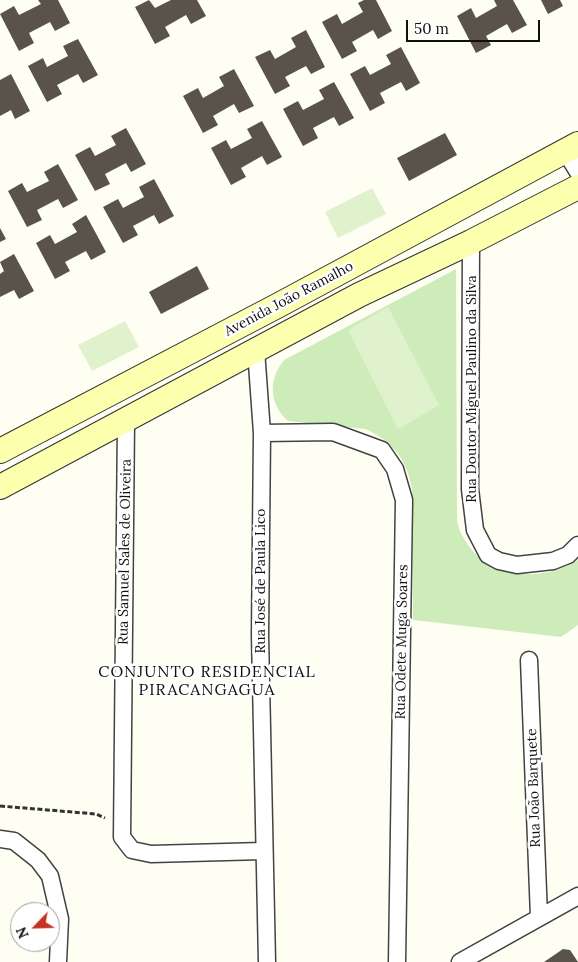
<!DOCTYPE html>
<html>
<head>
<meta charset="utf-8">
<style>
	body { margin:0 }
	#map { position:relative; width:578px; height:962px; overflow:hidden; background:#fffef3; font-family:Lora,serif }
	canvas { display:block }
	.north { position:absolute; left:10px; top:902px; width:50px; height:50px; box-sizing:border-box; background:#fff; border:1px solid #9f9f9f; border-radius:50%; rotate:246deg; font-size:14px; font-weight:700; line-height:20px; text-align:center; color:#101010 }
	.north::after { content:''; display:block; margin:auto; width:18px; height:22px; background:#c63322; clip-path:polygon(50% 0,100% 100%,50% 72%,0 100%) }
	.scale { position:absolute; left:406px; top:20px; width:134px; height:22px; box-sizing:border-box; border:2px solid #101010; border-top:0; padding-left:6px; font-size:15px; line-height:18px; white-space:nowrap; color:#101010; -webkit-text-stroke:4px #fff; paint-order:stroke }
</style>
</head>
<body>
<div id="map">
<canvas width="578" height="962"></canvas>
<div class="north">N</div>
<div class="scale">50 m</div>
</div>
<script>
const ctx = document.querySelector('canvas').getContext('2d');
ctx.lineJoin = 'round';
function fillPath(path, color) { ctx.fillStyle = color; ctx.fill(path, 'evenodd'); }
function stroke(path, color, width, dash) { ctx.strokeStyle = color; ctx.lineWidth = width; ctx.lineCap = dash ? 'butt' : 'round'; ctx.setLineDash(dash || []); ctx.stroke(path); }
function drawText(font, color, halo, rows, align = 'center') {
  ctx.font = font + ' Lora,serif'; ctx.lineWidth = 5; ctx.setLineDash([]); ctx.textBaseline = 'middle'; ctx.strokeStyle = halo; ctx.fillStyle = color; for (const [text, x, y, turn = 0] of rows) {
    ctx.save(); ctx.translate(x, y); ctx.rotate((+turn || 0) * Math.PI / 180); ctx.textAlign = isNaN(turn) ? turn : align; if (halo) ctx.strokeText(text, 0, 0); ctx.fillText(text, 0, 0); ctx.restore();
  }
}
fillPath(new Path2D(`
	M456 269 457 520C458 525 459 530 462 535 484 579 540 584 578 560V625L561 637 413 620 412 490C408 461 393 441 365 429L288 421C269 404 268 380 284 360Z`), '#cdecba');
fillPath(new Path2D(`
	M372 188 386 214 338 238 325 212Z
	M388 307 439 405 398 429 348 330Z
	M125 321 139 347 92 371 78 345Z`), '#e0f2cd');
fillPath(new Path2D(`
	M38 0H58L70 23 55 31 50 22 29 33 34 43 19 51 0 14 14 6 19 15 41 4Z
	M149 0 155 8 171 0H197L206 16 191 24 186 15 165 27 170 36 155 44 135 7Z
	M364 0H376L392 31 378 39 373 30 352 42 357 51 342 59 322 22 337 14 342 24 363 12 358 3Z
	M494 0H513L527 25 512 33 507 24 486 36 491 45 476 53 457 16 471 8 476 18 497 6Z
	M541 0H560L563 6 548 14Z
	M306 30 325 67 311 74 306 66 285 77 290 86 275 94 255 57 270 50 275 59 296 47 291 38Z
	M78 39 98 75 83 83 78 74 57 85 62 94 47 102 28 66 43 58 47 67 68 56 63 46Z
	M401 47 420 83 406 91 401 82 380 93 385 103 370 111 350 74 365 66 370 75 391 64 386 55Z
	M234 69 254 106 239 113 234 104 213 116 218 125 203 133 183 96 198 88 203 98 224 86 219 77Z
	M11 74 30 111 15 119 11 110 0 116V80Z
	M334 82 354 118 339 126 334 117 313 128 318 138 303 146 283 109 298 101 303 110 324 99 319 90Z
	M262 121 282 157 267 165 262 156 241 168 246 177 231 185 211 148 226 140 231 149 252 138 247 129Z
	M126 128 146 164 131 172 126 163 105 174 110 184 95 191 75 155 90 147 95 156 116 145 111 136Z
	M445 133 457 155 409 181 397 158Z
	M58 164 78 200 63 208 58 199 37 210 42 220 27 227 8 191 22 183 27 192 49 181 44 172Z
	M154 179 174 216 159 224 154 215 133 226 138 235 123 243 103 207 118 199 123 208 144 197 139 187Z
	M86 215 106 252 91 260 86 251 65 262 70 271 55 279 36 243 50 235 55 244 77 232 72 224Z
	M0 228 6 239 0 242Z
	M14 254 34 291 19 299 14 290 0 297V274L4 271 0 262Z
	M197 266 209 289 161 314 149 292Z
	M563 949 570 950 578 962H544Z`), '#59534c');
const street = new Path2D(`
	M565 151 578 172
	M471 242 470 489 475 530 488 555 499 561 517 565 553 561 568 555 578 545
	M256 350 262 433 260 635 267 962
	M126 420 122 837 132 850 151 854 263 851
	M262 433 333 432 382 450 395 469 404 500 397 962
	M529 660 539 917
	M0 839 14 841 38 860 50 876 60 919 58 962
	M460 962 578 896`);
const secondary = new Path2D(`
	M0 451 277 306 578 144
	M0 487 359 295 471 242 578 187`);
stroke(street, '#434343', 19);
stroke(secondary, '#323232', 26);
stroke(new Path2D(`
	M0 806 96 814 105 818`), '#323232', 3, [5, 2.5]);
stroke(street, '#fff', 16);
stroke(secondary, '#fcffae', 24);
drawText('14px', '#101010', '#fff', [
	["Avenida João Ramalho",289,299,-28],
	["Rua Doutor Miguel Paulino da Silva",472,389,-90],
	["Rua Samuel Sales de Oliveira",125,552,-89],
	["Rua José de Paula Lico",261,581,-90],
	["Rua Odete Muga Soares",402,642,-89],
	["Rua João Barquete",534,788,-92]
]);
ctx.letterSpacing = '1px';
drawText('16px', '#101010', '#fff', [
	["CONJUNTO RESIDENCIAL",207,672],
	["PIRACANGAGUA",207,690]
]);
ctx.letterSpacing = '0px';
</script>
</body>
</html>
